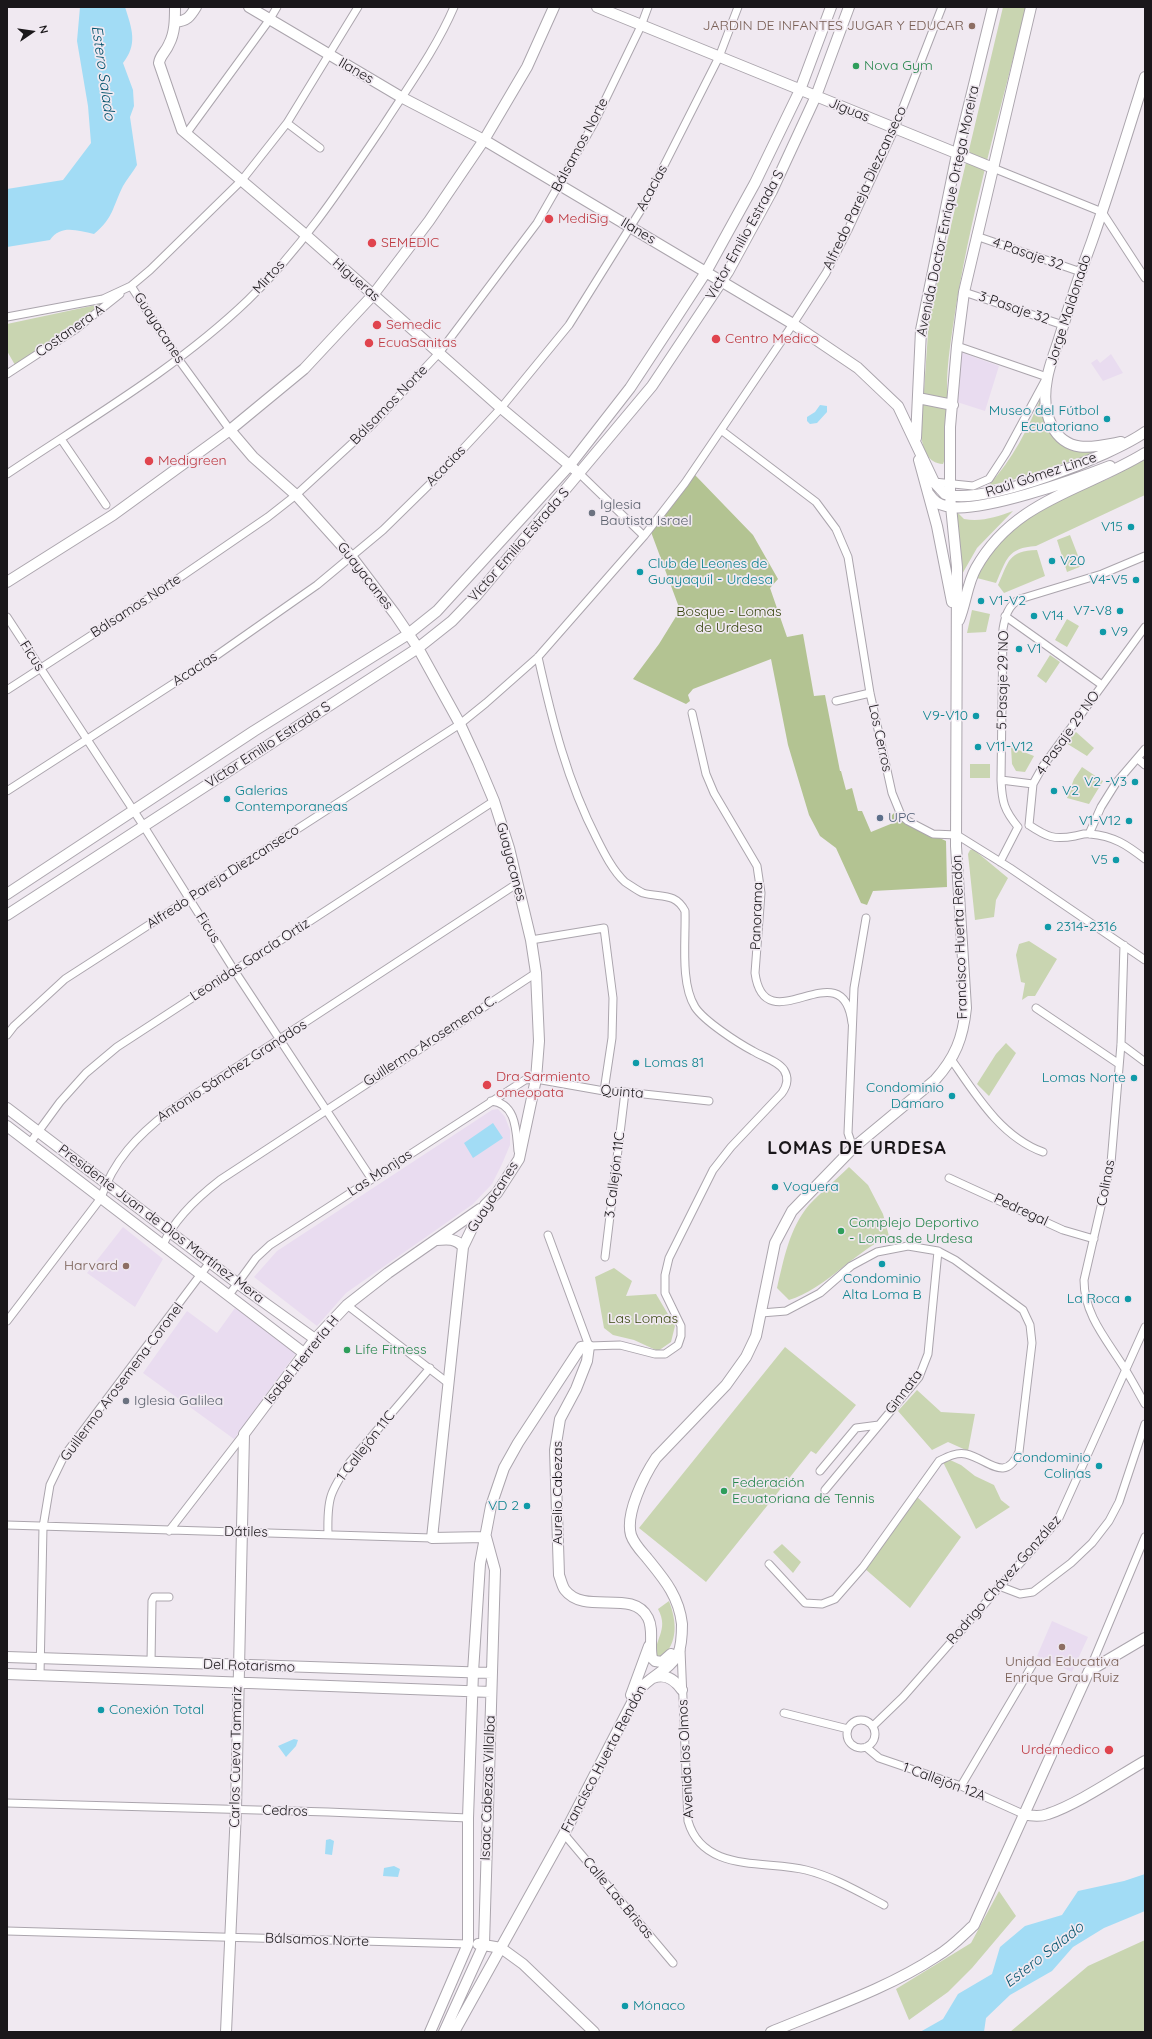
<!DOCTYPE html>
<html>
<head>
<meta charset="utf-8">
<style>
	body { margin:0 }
	#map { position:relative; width:1152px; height:2039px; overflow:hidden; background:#f0e9f1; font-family:Quicksand,sans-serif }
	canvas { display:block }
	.frame { position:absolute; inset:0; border:8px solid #1a171a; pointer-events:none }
	.north { position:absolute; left:12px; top:12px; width:40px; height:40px; -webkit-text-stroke:3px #f0e9f1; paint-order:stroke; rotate:77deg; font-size:11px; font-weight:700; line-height:16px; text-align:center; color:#1a171a }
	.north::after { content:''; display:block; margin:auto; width:14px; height:18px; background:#1a171a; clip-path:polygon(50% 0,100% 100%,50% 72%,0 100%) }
</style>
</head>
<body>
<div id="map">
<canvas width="1152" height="2039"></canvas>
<div class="frame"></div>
<div class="north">N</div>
</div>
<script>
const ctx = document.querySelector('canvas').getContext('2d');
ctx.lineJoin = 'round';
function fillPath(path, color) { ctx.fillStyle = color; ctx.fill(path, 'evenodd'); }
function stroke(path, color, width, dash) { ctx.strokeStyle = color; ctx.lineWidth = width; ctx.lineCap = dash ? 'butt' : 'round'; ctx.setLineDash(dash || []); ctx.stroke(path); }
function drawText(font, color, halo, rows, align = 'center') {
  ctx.font = font + ' Quicksand,sans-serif'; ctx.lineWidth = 3.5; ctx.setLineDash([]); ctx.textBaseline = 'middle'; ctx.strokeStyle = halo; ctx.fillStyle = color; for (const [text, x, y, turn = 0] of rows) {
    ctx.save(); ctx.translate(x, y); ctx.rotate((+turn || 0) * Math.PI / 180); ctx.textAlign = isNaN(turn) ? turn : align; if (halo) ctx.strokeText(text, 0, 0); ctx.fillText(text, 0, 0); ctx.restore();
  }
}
fillPath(new Path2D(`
	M960 352 999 366 985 411 957 402Z
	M1111 354 1123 373 1103 381 1091 363 1097 359 1100 363Z
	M498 1109 505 1117 510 1130V1145L502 1164 492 1184 473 1204 346 1293 317 1326 254 1277 277 1251 492 1110Z
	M123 1227 163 1259 135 1307 87 1273Z
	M235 1308 296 1353 234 1439 143 1373 187 1311 217 1333Z
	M1052 1621 1088 1637 1072 1672 1037 1656Z`), '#e9dcf0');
fillPath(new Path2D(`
	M1003 7H1026C1000 113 969 218 953 326 950 346 947 367 947 386 947 411 954 441 943 464 927 463 923 449 921 435L929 318Z
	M110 302 15 365 7 351V324Z
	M1042 395 1053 436 1106 450 1012 480 988 486C1013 459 1028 429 1042 395Z
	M1145 459V495L1036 546C1007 548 1007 559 996 583L977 578 991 552 1013 529 1056 500 1108 479Z
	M955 510 964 519C982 522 996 517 1013 511L977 548 961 576Z
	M1070 535 1082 566 1067 572 1057 540Z
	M1037 550 1045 576 1004 593 998 585C1009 561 1008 551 1037 550Z
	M972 610 990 614 986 632 967 633Z
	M1067 619 1079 626 1067 647 1055 640Z
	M1050 655 1060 662 1046 683 1037 676Z
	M1076 732 1094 748 1087 756 1066 743Z
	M1011 747 1034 756 1025 772 1016 771 1012 764Z
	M970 764H990V778H970Z
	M1082 767 1103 781 1089 804 1067 798 1074 779Z
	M973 849 1008 878 996 900 994 917 975 920 968 854 970 850Z
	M1029 941 1057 959 1035 996H1028L1022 1000 1025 983 1021 982 1016 955 1019 944Z
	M1006 1043 1016 1053 989 1096 977 1084 996 1054Z
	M849 1167 868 1185 883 1214 889 1236C853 1253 825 1289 789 1300L777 1288C784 1259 789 1229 809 1205 821 1192 836 1180 849 1167Z
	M614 1268 632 1281 626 1296 656 1294 675 1326 671 1342 658 1351 634 1340 613 1335 604 1328 595 1277Z
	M785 1347 856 1405 816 1454 811 1451 706 1582 639 1528Z
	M917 1390 941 1412 975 1414 968 1451 948 1442 932 1450 898 1411Z
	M948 1459 961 1465 975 1476 994 1485 1001 1500 1010 1507 976 1529 943 1462Z
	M916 1496 961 1537 910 1608 864 1568Z
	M782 1544 801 1562 793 1573 773 1552Z
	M669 1601C677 1622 678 1642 662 1658L657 1657C652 1640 670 1631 658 1609Z
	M999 1891 1016 1916 972 1968 948 1992 909 2020 896 1989 971 1943Z
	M1145 1940V2032H1010L1088 1966Z`), '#c9d5b1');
fillPath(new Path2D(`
	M695 475 753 535 778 579 770 588 787 637 803 634 814 696 825 695 840 771H841L846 790 852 788 858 811H862L871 832 893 823 890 817 895 812 902 820 946 841 947 887 873 891 867 905 861 903 836 848 820 836 809 815 788 745 771 659 693 689 688 695 690 701 686 704 633 679 659 644 680 610 651 532Z`), '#b3c392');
fillPath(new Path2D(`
	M80 7H125C132 29 138 44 123 63L133 90 134 106 130 117 137 165C133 172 127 179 123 186 112 208 114 217 94 234 78 231 61 224 50 240L7 247V189L63 180 91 143 88 106 77 41Z
	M820 405 827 406V412L817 423 810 424 807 421V417L815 412Z
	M493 1123 503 1138 473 1158 464 1143Z
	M294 1739 298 1740 296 1746 286 1757 278 1746Z
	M330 1839 334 1841 332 1855 325 1854 326 1840Z
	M394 1866 400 1869 398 1877 383 1876 384 1868Z
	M1145 1874V1911L1104 1928 1073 1947 1052 1971 1010 1995 986 2018 984 2032H920L943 2019 958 1994 992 1974 1000 1947 1025 1926 1062 1915 1078 1891 1124 1881Z`), '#a2dcf5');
const street = new Path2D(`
	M287 123 320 148
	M186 134 270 19 277 7
	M993 168 1102 212 1145 278
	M976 236 1081 272
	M131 286 179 360 230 430
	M964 292 1063 325
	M7 317 103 299 131 286 150 270 242 180 287 123 358 7
	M7 374 76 329 120 294
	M721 430 816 502 836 529 848 557 870 693 892 793 901 815 908 821 933 834 957 835 1010 868 1145 960
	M61 439 106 505
	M7 474C89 419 176 369 248 300 301 249 342 187 383 126 408 87 436 49 454 7
	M580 474 644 536
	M934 482 973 486 989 479 1006 453 1047 377 957 346
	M1005 616 1102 685
	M7 617 143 825 234 970 371 1178
	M538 657C552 720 567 781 597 839 604 853 613 871 625 882 630 885 638 891 643 893 661 898 675 892 685 911 686 939 680 983 695 1007 704 1021 738 1043 753 1051 763 1057 778 1061 784 1070 789 1078 787 1086 782 1093L731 1147 713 1170 669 1258 665 1275V1293L681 1326V1336L678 1345 665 1354H655L620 1345 589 1346 548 1235
	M7 690 163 589 268 517 296 495 372 425 439 353 537 223 594 123 641 26 648 7
	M836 701 870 693
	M692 713 706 774 714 793 757 866 761 893 755 973C765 1046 843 947 852 1023
	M1138 759 1145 765
	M1001 780C1002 802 1004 810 1018 827
	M1033 784 1001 780 1003 629C1005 617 1008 605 1020 599L1102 574 1145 556
	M7 791 210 660 317 585 383 530 435 479 501 408 569 325 644 205 719 57 738 7
	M1029 825 1033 784 1043 766 1145 627
	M1029 825C1047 837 1054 840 1075 836 1080 835 1085 833 1090 834 1114 836 1127 845 1145 859
	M1089 834 1101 807 1116 783 1145 749
	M1000 862 1018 827
	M531 940 604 928 613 998 612 1038 604 1091
	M1124 945 1121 1044 1111 1163 1084 1280C1084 1315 1107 1340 1125 1369 1132 1380 1138 1392 1145 1404
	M1036 1008 1119 1064
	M7 1035 14 1026 65 979 460 724 486 703 538 657 644 536 685 483 793 324 826 273 848 230 895 128 942 7
	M1121 1044 1145 1062
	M951 1059C976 1095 1001 1137 1043 1152
	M491 1101C517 1103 516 1132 518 1151
	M30 1143 60 1102 86 1073 117 1047 494 801
	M853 1148 848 1133 854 988 866 918
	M949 1178 1063 1230 1094 1239
	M163 1245C174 1219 198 1197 220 1180L536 973
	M605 1257 625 1092
	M229 1295 256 1258 270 1245 525 1080 536 1079 604 1091 625 1092 709 1101
	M347 1305 448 1383
	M761 1313 786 1311 820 1293 851 1266 877 1252 908 1246 938 1251 955 1260 1023 1310 1030 1325 1032 1343 1019 1452C1005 1484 988 1459 966 1454 956 1452 947 1457 939 1461L863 1567 835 1599 822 1604 805 1603 769 1564
	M7 1321 101 1198C113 1161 138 1135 168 1112L518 883
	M820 1471 856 1428 879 1425
	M825 1490 919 1377 928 1354 938 1251
	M7 1525 432 1538
	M169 1531 244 1434
	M328 1534C327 1498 330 1492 350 1462L430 1368
	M999 1586 1020 1594 1033 1592 1071 1563 1092 1543 1109 1521 1119 1502 1145 1424
	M681 1650 688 1821C703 1873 765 1860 806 1870 834 1877 859 1892 884 1905
	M151 1662 152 1601 154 1597H169
	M1089 1671 1145 1537
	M40 1675 43 1527 50 1485 64 1456 210 1262
	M784 1713 848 1729
	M847 1734a14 14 0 1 1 28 0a14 14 0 1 1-28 0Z
	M873 1726 903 1697 1058 1520 1145 1327
	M866 1747 879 1758 961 1786 1023 1814
	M961 1786 1033 1664
	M7 1803 328 1812 468 1818
	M564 1834 673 1963
	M7 1931 468 1944`);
const secondary = new Path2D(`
	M175 7C175 19 175 33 169 44 166 52 160 55 159 63L182 130 307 236 501 408 574 469
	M249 7 401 97 484 140 793 324 858 368 898 406 934 482 945 494C983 507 1113 455 1145 432
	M597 7 993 168
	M175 22C187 21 190 17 196 7
	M918 398 953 405
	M230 430 253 457 296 495 351 556 395 614 418 648 460 724 478 763 494 801 509 848 531 940 536 973 539 1041 536 1079 519 1159 497 1193 485 1205 475 1222 463 1247 432 1538 486 1537
	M916 438 921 330 957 154 993 7
	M1121 442C1095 447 1067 455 1052 426 1044 411 1044 395 1047 379 1049 366 1055 352 1059 339 1069 306 1080 273 1092 241 1111 187 1128 131 1145 77
	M919 460 937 526 952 602
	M929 494C933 500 938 505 946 506 977 515 1077 479 1110 466
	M7 582 113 515 230 430 304 369 373 295 429 221 484 140 527 67 554 7
	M959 620C966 603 967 584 976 568 1015 499 1083 491 1145 453
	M7 894 254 731 407 635 437 611 570 465 630 388 678 315 706 272 755 183 800 90 831 7
	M7 915 418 648 452 621 477 595 652 386 728 272 772 191 816 96 849 7
	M7 1108 237 1283 315 1339
	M7 1126 305 1354
	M436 1240C447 1239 456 1238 463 1247
	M7 1657 492 1673
	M7 1674 491 1692
	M653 1678C666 1673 675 1680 682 1690
	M631 1695 649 1646
	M1023 1814C1031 1816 1040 1817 1048 1814 1078 1804 1117 1777 1145 1761
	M478 1944 501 1948 523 1964 594 2032
	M226 2032 236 1810 244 1434 315 1339 347 1305 388 1273 480 1209
	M430 2032 468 1944V1818L473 1672 480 1564 491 1506 504 1468 518 1443 581 1347 589 1346 587 1361 576 1389 560 1419 555 1450 559 1575C561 1580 562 1586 565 1590 585 1616 633 1588 648 1618 654 1630 649 1645 652 1658L655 1661 662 1662 671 1654
	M444 2032 484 1944 495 1570 486 1537
	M454 2032 564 1834 638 1691C650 1676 671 1669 678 1654 682 1645 682 1633 682 1624 679 1596 664 1579 647 1558 641 1551 634 1544 631 1535 625 1514 644 1476 656 1458L726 1385 746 1357 756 1336 775 1243 792 1211 853 1148 935 1080C955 1058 963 1038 966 1008L956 846 957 567 950 496V427L957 346 964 292 1031 7
	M771 2032C826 2009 887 1989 937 1956 951 1948 962 1936 974 1925L1089 1671 1145 1638`);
stroke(street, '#aba5ad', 9);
stroke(secondary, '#aba5ad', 12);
stroke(street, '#fff', 7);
stroke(secondary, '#fff', 10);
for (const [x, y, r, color] of [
	[972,26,4,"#8d6e63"],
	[856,66,4,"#2e9e5b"],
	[549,219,5,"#e0444e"],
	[372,243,5,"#e0444e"],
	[377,325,5,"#e0444e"],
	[716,339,5,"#e0444e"],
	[369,343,5,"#e0444e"],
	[1107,419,4,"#0f9aa8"],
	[149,461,5,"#e0444e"],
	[592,513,4,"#6b7280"],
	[1131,527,4,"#0f9aa8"],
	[1052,561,4,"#0f9aa8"],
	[640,572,4,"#0f9aa8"],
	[1136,580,4,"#0f9aa8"],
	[981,601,4,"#0f9aa8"],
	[1120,611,4,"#0f9aa8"],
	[1034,616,4,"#0f9aa8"],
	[1103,632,4,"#0f9aa8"],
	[1019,649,4,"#0f9aa8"],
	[976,716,4,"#0f9aa8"],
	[978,747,4,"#0f9aa8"],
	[1135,782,4,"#0f9aa8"],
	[1054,791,4,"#0f9aa8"],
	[227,799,4,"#0f9aa8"],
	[880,818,4,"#5c6f8a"],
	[1129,821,4,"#0f9aa8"],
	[1116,860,4,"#0f9aa8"],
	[1048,927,4,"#0f9aa8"],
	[636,1063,4,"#0f9aa8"],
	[1134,1078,4,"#0f9aa8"],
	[487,1085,5,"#e0444e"],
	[952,1096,4,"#0f9aa8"],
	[775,1187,4,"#0f9aa8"],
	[841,1231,4,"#2e9e5b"],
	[882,1264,4,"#0f9aa8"],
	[126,1266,4,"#8d6e63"],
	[1128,1299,4,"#0f9aa8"],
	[347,1350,4,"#2e9e5b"],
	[126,1401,4,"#6b7280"],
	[1099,1466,4,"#0f9aa8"],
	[724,1491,4,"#2e9e5b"],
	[527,1506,4,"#0f9aa8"],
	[1062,1647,4,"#8d6e63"],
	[101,1710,4,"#0f9aa8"],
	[1109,1750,5,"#e0444e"],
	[625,2006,4,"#0f9aa8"]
]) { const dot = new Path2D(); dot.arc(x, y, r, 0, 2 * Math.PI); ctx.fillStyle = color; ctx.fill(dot); stroke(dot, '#f0e9f1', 1.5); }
drawText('14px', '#785e54', '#f0e9f1', [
	["JARDIN DE INFANTES JUGAR Y EDUCAR",964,26],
	["Harvard",118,1266],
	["Unidad Educativa",1062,1662,"center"],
	["Enrique Grau Ruiz",1062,1678,"center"]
], 'right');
drawText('14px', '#27864d', '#f0e9f1', [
	["Nova Gym",864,66],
	["Complejo Deportivo",849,1223],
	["- Lomas de Urdesa",849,1239],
	["Life Fitness",355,1350],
	["Federación",732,1483],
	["Ecuatoriana de Tennis",732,1499]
], 'left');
drawText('14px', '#1a171a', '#f0e9f1', [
	["Ilanes",356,71,30],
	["Jiguas",849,110,22],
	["Bálsamos Norte",580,145,-62],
	["Acacias",652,188,-62],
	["Alfredo Pareja Diezcanseco",865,188,-65],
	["Avenida Doctor Enrique Ortega Moreira",948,211,-78],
	["Ilanes",638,231,31],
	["Víctor Emilio Estrada S",745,235,-61],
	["4 Pasaje 32",1028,254,19],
	["Mirtos",269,277,-48],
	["Higueras",356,280,41],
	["3 Pasaje 32",1014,308,19],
	["Jorge Maldonado",1069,310,-72],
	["Guayacanes",159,328,57],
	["Costanera A",70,331,-35],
	["Bálsamos Norte",389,405,-46],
	["Acacias",446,466,-46],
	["Raúl Gómez Lince",1041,475,-18],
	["Víctor Emilio Estrada S",519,545,-49],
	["Guayacanes",365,576,52],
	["Bálsamos Norte",136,606,-33],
	["Ficus",32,656,57],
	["Acacias",195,669,-33],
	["5 Pasaje 29 NO",1003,680,-89],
	["4 Pasaje 29 NO",1068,733,-55],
	["Los Cerros",880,738,78],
	["Víctor Emilio Estrada S",268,745,-33],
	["Guayacanes",511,862,75],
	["Alfredo Pareja Diezcanseco",223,877,-33],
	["Panorama",757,916,-88],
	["Ficus",208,928,57],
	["Francisco Huerta Rendón",960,937,-92],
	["Leonidas García Ortiz",250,960,-33],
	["Guillermo Arosemena C.",430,1041,-33],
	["Antonio Sánchez Granados",232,1071,-33],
	["Quinta",622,1092,5],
	["Las Monjas",380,1173,-33],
	["3 Callejón 11C",615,1175,-83],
	["Colinas",1106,1183,-79],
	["Guayacanes",493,1197,-57],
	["Pedregal",1021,1210,25],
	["Presidente Juan de Dios Martínez Mera",161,1224,37],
	["Isabel Herrería H",302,1360,-51],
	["Guillermo Arosemena Coronel",122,1382,-53],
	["Ginnata",904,1392,-53],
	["1 Callejón 11C",366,1446,-52],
	["Aurelio Cabezas",558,1493,-90],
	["Dátiles",246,1532,1],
	["Rodrigo Chávez González",1004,1580,-49],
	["Del Rotarismo",249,1666,2],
	["Carlos Cueva Tamariz",236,1757,-89],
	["Francisco Huerta Rendón",604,1759,-62],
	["Avenida los Olmos",686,1759,-93],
	["1 Callejón 12A",944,1782,20],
	["Isaac Cabezas Villalba",488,1788,-88],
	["Cedros",285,1811,2],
	["Calle Las Brisas",618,1898,50],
	["Bálsamos Norte",317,1940,2]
]);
drawText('14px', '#be3a42', '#f0e9f1', [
	["MediSig",558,219],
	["SEMEDIC",381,243],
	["Semedic",386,325],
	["Centro Medico",725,339],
	["EcuaSanitas",378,343],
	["Medigreen",158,461],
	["Dra Sarmiento",496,1077],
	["omeopata",496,1093],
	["Urdemedico",1100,1750,"right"]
], 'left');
drawText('14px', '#0d838f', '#f0e9f1', [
	["Museo del Fútbol",1099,411,"right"],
	["Ecuatoriano",1099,427,"right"],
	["V15",1123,527,"right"],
	["V20",1060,561],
	["Club de Leones de",648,564],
	["Guayaquil - Urdesa",648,580],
	["V4-V5",1128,580,"right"],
	["V1-V2",989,601],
	["V7-V8",1112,611,"right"],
	["V14",1042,616],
	["V9",1111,632],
	["V1",1027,649],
	["V9-V10",968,716,"right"],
	["V11-V12",986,747],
	["V2 -V3",1127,782,"right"],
	["Galerias",235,791],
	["Contemporaneas",235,807],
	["V2",1062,791],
	["V1-V12",1121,821,"right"],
	["V5",1108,860,"right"],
	["2314-2316",1056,927],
	["Lomas 81",644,1063],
	["Lomas Norte",1126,1078,"right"],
	["Condominio",944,1088,"right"],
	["Damaro",944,1104,"right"],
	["Voguera",783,1187],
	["Condominio",882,1279,"center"],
	["Alta Loma B",882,1295,"center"],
	["La Roca",1120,1299,"right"],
	["Condominio",1091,1458,"right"],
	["Colinas",1091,1474,"right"],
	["VD 2",519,1506,"right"],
	["Conexión Total",109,1710],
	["Mónaco",633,2006]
], 'left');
drawText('14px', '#5b616d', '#f0e9f1', [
	["Iglesia",600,505],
	["Bautista Israel",600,521],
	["Iglesia Galilea",134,1401]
], 'left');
drawText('14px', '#38460f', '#f0e9f1', [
	["Bosque - Lomas",729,612],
	["de Urdesa",729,628],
	["Las Lomas",643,1319]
]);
drawText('14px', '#4e5e75', '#f0e9f1', [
	["UPC",888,818]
], 'left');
drawText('italic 15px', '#07566f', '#f0e9f1', [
	["Estero Salado",103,73,82],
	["Estero Salado",1044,1955,-38]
]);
ctx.letterSpacing = '1px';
drawText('bold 18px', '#1a171a', '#f0e9f1', [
	["LOMAS DE URDESA",857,1149]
]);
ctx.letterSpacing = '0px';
</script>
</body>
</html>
